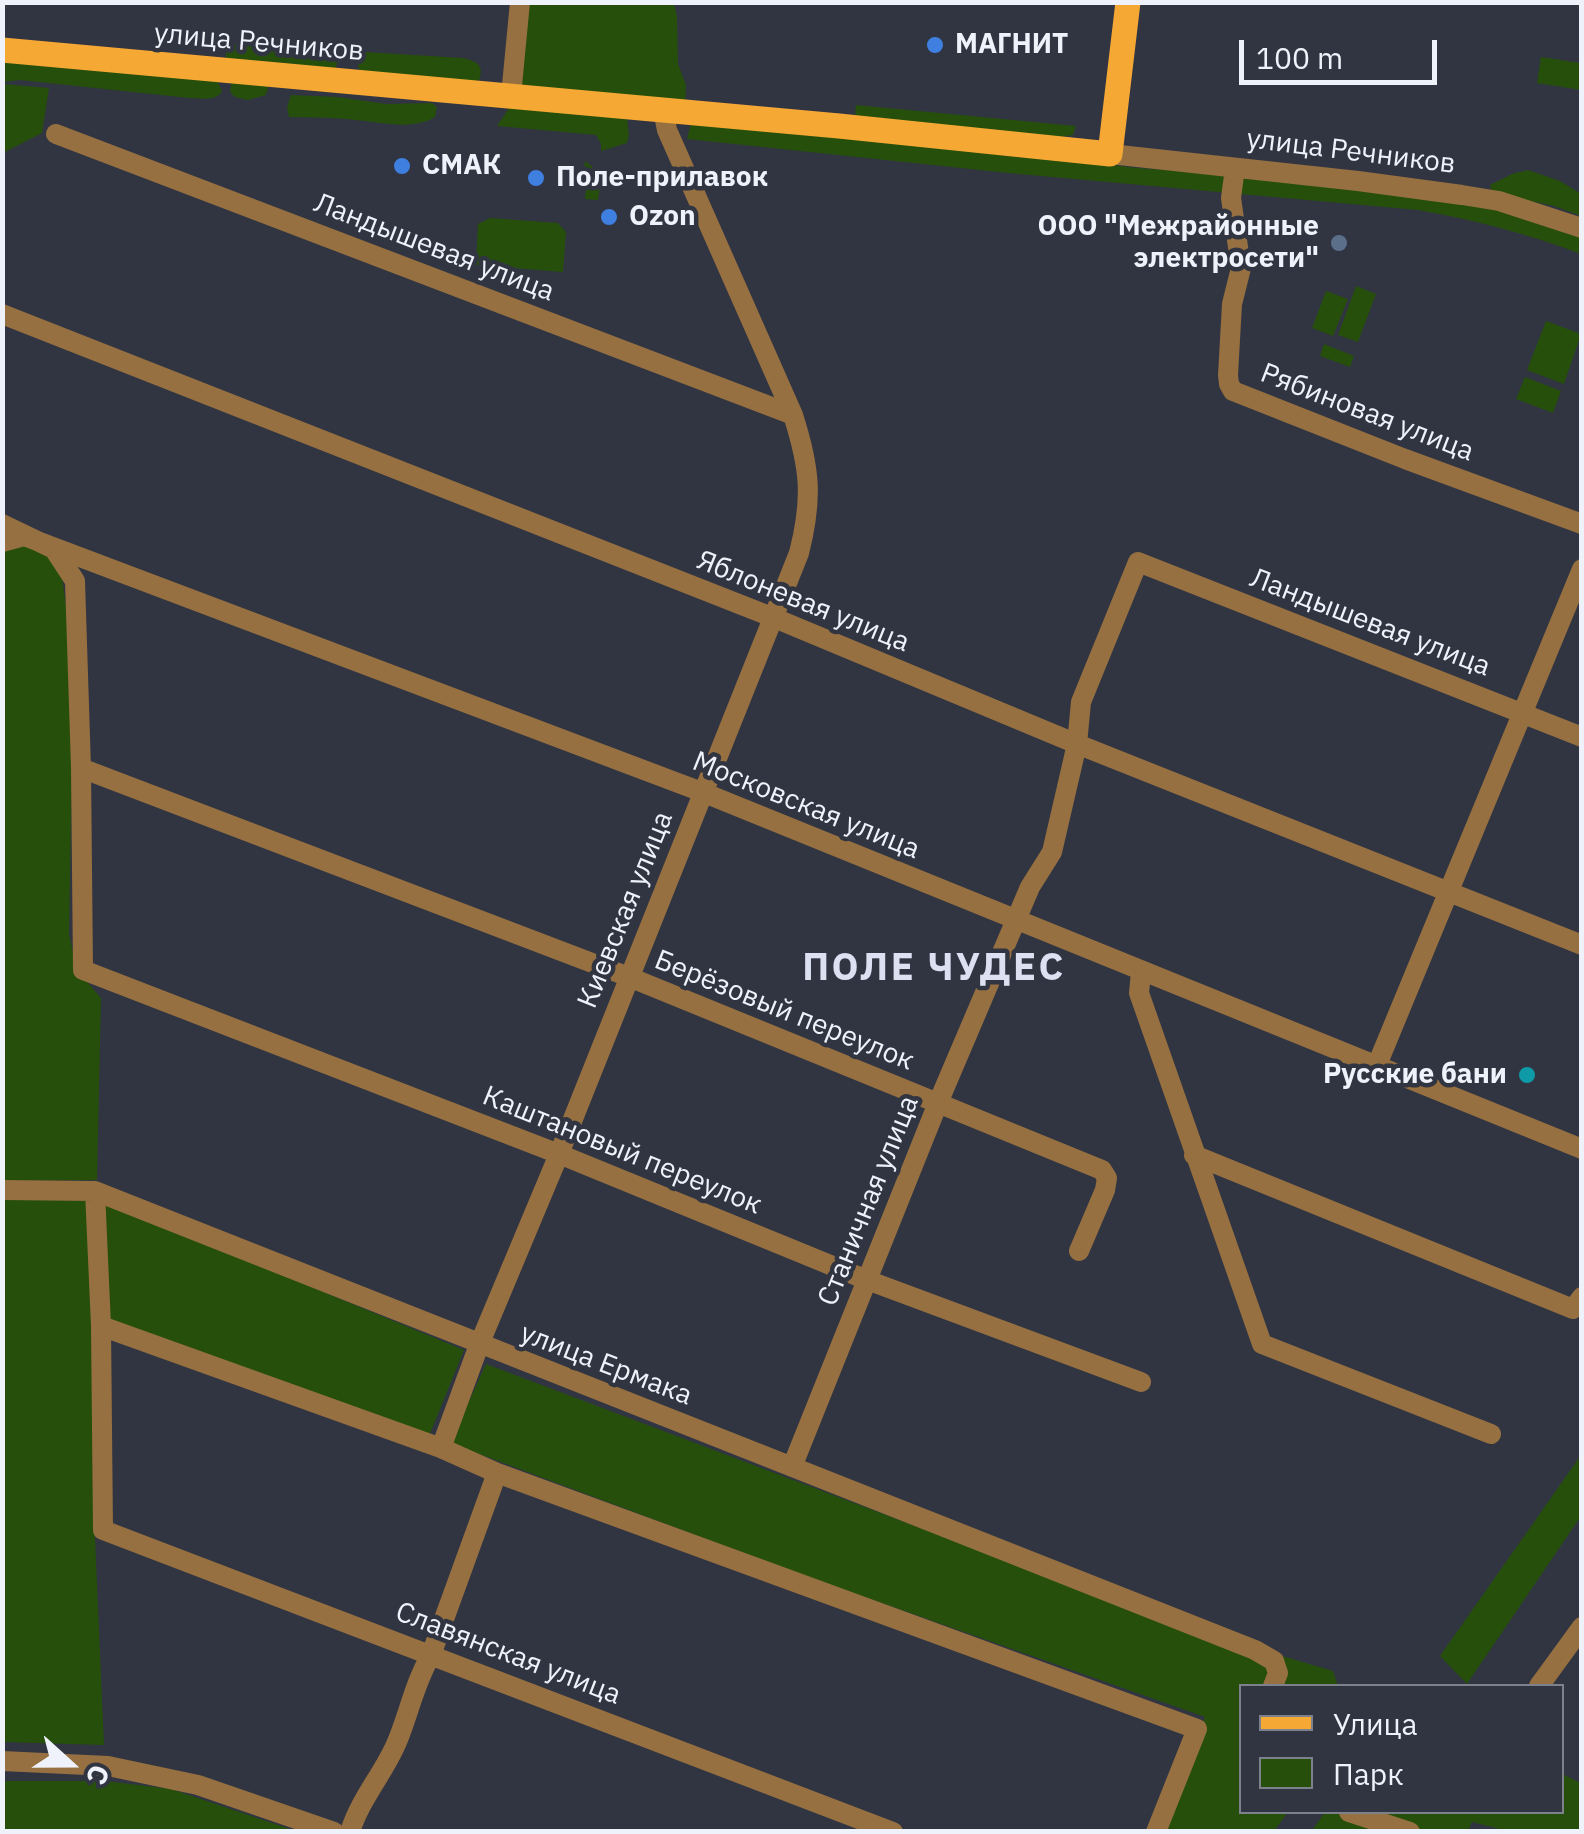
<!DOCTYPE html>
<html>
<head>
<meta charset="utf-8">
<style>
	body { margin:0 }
	#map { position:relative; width:1584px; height:1834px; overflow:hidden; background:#313542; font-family:"IBM Plex Sans",sans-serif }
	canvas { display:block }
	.frame { position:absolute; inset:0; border:5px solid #eff2fa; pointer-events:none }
	.legend { position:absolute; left:1239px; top:1684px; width:325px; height:130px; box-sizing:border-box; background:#313542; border:2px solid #7d818c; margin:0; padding:12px 18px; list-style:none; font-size:30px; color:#eff2fa }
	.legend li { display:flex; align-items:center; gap:20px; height:50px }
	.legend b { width:50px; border:2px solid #7d818c }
	.north { position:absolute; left:20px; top:1714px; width:100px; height:100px; -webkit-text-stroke:8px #313542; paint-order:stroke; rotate:111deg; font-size:28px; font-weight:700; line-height:40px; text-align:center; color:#eff2fa }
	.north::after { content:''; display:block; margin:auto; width:35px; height:45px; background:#eff2fa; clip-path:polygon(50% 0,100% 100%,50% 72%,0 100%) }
	.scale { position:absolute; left:1239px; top:40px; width:198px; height:45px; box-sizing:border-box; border:5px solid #eff2fa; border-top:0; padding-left:12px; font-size:30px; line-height:35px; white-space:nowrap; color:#eff2fa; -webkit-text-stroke:8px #313542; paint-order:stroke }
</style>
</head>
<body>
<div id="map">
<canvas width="1584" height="1834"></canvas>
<div class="frame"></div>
<ul class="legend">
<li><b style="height:12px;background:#f6a835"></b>Улица</li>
<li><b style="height:28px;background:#264f0c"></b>Парк</li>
</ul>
<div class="north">С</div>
<div class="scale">100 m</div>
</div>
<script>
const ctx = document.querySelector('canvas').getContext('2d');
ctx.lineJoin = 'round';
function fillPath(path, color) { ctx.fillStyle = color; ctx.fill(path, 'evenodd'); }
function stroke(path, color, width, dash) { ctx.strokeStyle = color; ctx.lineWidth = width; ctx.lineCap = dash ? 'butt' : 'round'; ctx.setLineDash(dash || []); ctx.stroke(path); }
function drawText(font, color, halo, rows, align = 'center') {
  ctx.font = font + ' "IBM Plex Sans",sans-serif'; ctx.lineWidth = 9; ctx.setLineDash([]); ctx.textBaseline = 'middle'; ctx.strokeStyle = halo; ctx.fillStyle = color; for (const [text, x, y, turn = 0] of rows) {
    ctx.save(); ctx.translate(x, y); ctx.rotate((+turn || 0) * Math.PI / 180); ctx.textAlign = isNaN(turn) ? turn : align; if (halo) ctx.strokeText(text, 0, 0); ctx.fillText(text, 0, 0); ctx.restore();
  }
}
fillPath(new Path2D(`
	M525 3H674L677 17 678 64 686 85 685 108 517 91Z
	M253 42 327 49 336 54 338 61 335 69 226 60V49L233 45Z
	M365 52 463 58C476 61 485 65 479 80L472 83 360 73 358 65Z
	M2 55 217 80 222 91C216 102 200 98 189 98L20 80 3 82Z
	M1541 57 1581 63V90L1537 83Z
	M232 80 269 84 266 95 248 100 235 97 230 92Z
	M3 84 49 88 42 133 3 153Z
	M291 95 338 97 386 104 432 103 437 107 435 117C412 131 381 122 355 120 334 117 311 118 289 117L287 107Z
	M511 105 627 118 629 135 627 143 601 151V144L596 135 497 126Z
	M856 105 1076 126 1073 135 1060 137 861 123 855 114Z
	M691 123 985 150 1137 168 1308 180 1458 199 1581 233V254C1528 234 1475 220 1418 210L1008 173 687 139Z
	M585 161 603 175 609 186H600L598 200 585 199 587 173 584 172Z
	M1528 170 1560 181 1581 194V216L1554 206 1492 193 1490 185 1512 174Z
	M490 218 558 223 566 232 563 272 476 265 478 224Z
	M1356 286 1376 294 1358 342 1338 335Z
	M1326 291 1348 299 1333 336 1312 328Z
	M1546 321 1581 334 1564 384 1527 370Z
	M1324 344 1354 356 1350 367 1320 356Z
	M1525 377 1561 391 1553 413 1516 399Z
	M28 543 51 557 62 576 71 645 73 716 69 933 76 969 101 998 97 1180 3 1181 2 550Z
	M3 1199 87 1200 95 1321V1538L104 1745 3 1742Z
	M100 1200 464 1350 427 1441 109 1319Z
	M486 1364 1177 1625 1333 1671 1338 1686H1242V1812H1288L1274 1831H1154L1205 1717 797 1573 450 1443Z
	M1581 1455V1516L1467 1684 1440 1656Z
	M1562 1774 1581 1783V1831H1508L1472 1822 1468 1831 1311 1832 1325 1812H1562Z
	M3 1781H105L171 1789 296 1831 3 1832Z`), '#264f0c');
stroke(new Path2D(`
	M511 96 520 2
	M56 134 793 415
	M1110 154 1358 181 1462 195 1499 201 1582 228
	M1235 168 1231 198 1241 268 1232 304 1228 375 1229 384 1233 391 1405 459 1582 524
	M2 314 772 617 1077 744 1582 945
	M2 524 54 549 75 581 81 768 83 970 559 1154 867 1280 1141 1382
	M2 542 24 536 702 792 1582 1149
	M81 768 629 977 1102 1170 1107 1178 1105 1190 1079 1251
	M1141 972 1139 993 1262 1344 1491 1434
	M1377 1065 1582 569
	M1194 1155 1573 1309 1582 1297
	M2 1190 95 1191 1255 1650 1274 1661 1278 1673 1273 1686
	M95 1191 101 1326 103 1530 893 1832
	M101 1326 441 1448 497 1473 1197 1729 1156 1832
	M441 1448 479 1345 559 1154 799 553C813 498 810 468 793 415L667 130 663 110
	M792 1467 938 1103 1030 887 1052 852 1077 744 1081 702 1138 562 1582 737
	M1539 1686 1582 1627
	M2 1761 108 1766 198 1785 334 1832
	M1349 1812 1410 1832
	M350 1832C360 1799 384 1773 397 1742 409 1713 415 1682 431 1655L497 1473`), '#967040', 20);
stroke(new Path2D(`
	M2 50 839 126 1110 154 1128 2`), '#f6a835', 25);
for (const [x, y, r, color] of [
	[935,45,10,"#3f7fe0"],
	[402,166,10,"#3f7fe0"],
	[536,178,10,"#3f7fe0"],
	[609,217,10,"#3f7fe0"],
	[1339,243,10,"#5c6f8a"],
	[1527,1075,10,"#0f9aa8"]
]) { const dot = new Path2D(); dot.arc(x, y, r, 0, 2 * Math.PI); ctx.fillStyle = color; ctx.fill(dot); stroke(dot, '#313542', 4); }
drawText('28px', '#eff2fa', '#313542', [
	["улица Речников",259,43,5],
	["улица Речников",1351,152,7],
	["Ландышевая улица",434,248,21],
	["Рябиновая улица",1367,413,21],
	["Яблоневая улица",803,602,22],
	["Ландышевая улица",1370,623,21],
	["Московская улица",806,806,22],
	["Киевская улица",626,910,-68],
	["Берёзовый переулок",784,1011,22],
	["Каштановый переулок",622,1151,22],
	["Станичная улица",869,1201,-68],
	["улица Ермака",606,1365,21],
	["Славянская улица",508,1654,21]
]);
drawText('bold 28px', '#eff2fa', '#313542', [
	["МАГНИТ",955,45],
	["СМАК",422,166],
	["Поле-прилавок",556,178],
	["Ozon",629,217],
	["ООО \"Межрайонные",1319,227,"right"],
	["электросети\"",1319,259,"right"],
	["Русские бани",1507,1075,"right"]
], 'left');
ctx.letterSpacing = '2.5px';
drawText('bold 38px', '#dbe1f1', '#313542', [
	["ПОЛЕ ЧУДЕС",934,969]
]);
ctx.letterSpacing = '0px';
</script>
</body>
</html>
